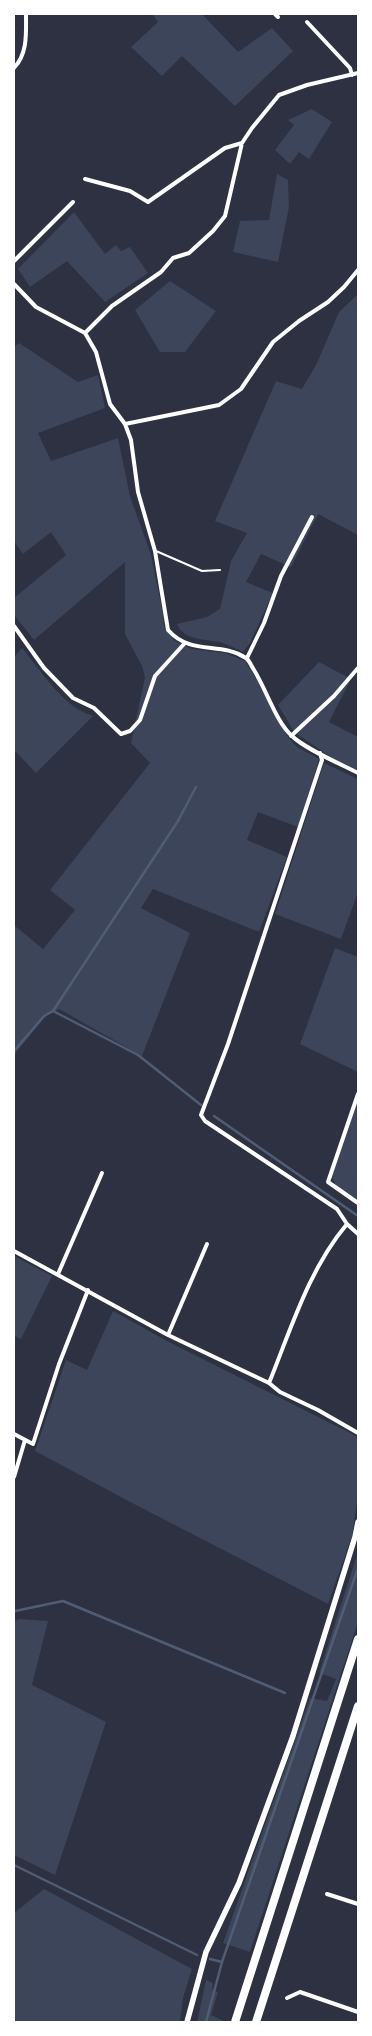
<!DOCTYPE html>
<html>
<head>
<meta charset="utf-8">
<style>
	body { margin:0 }
	#map { position:relative; width:372px; height:2036px; overflow:hidden; background:#2d3142; font-family:"Fira Sans",sans-serif }
	canvas { display:block }
	.frame { position:absolute; inset:0; border:15px solid #fff; pointer-events:none }
</style>
</head>
<body>
<div id="map">
<canvas width="372" height="2036"></canvas>
<div class="frame"></div>
</div>
<script>
const ctx = document.querySelector('canvas').getContext('2d');
ctx.lineJoin = 'round';
function fillPath(path, color) { ctx.fillStyle = color; ctx.fill(path, 'evenodd'); }
function stroke(path, color, width, dash) { ctx.strokeStyle = color; ctx.lineWidth = width; ctx.lineCap = dash ? 'butt' : 'round'; ctx.setLineDash(dash || []); ctx.stroke(path); }
fillPath(new Path2D(`
	M152 14H202L238 52 272 28 293 51 235 106 182 56 162 76 131 47 158 22Z
	M312 109 332 122 309 159 299 152 290 164 275 150 294 125 288 120Z
	M277 174 288 180 289 207 278 262 233 252 240 221 269 220Z
	M74 212 105 254 116 245 121 251 130 247 148 273 105 302 67 261 30 287 18 269Z
	M170 281 216 311 185 352H160L135 310Z
	M358 294V535L318 514 291 567 261 554 246 582 273 593 250 643 243 652C235 648 227 644 219 642 204 639 183 640 177 624L207 617 220 609 231 561 247 533 215 521 276 381 302 389 317 363 339 312Z
	M19 343 78 382 98 375 105 408 38 433 51 461 118 438 130 496 151 555 163 614 164 627 175 641 192 649 225 653 245 661 258 681 287 736 297 747 319 759 298 827 258 812 247 840 287 857 259 932 153 889 141 908 190 933 142 1056 59 1009 45 1017 14 1055V925L43 949 75 910 50 890 150 763 131 743 145 677 142 666 125 634V562L34 640 14 615V598L66 555 51 532 23 554 14 541V347Z
	M22 648C42 672 63 707 93 716L36 773 14 750V657Z
	M319 662 351 679 329 722 358 737V772L334 759 294 732 278 705Z
	M324 763 358 779V892L341 939 275 914Z
	M335 948 358 957V1072L300 1044Z
	M358 1098V1201L336 1187 332 1176Z
	M14 1256 52 1276 21 1339 14 1336Z
	M113 1311 169 1342 358 1437V1495L352 1536 328 1604 134 1504 35 1451 66 1360 87 1370Z
	M358 1552V1622L250 1952 223 1943 310 1698 327 1701 336 1679 319 1673Z
	M19 1619 48 1621 32 1685 106 1722 55 1875 14 1855V1621Z
	M44 1889 192 1969 183 1998 180 2022H14V1913Z
	M206 1980 213 1983 212 1990 218 1992 211 2015 226 2022H197Z`), '#3c4559');
stroke(new Path2D(`
	M196 787 178 821 53 1011 138 1055 201 1105
	M14 1051 44 1016 53 1011
	M214 1116 358 1216
	M15 1611 63 1601 285 1693
	M14 1865 197 1955
	M210 1959 222 1962
	M206 2022 222 1962 358 1568`), '#4f5d75', 2.5);
stroke(new Path2D(`
	M156 551 202 571 220 570`), '#fff', 2);
stroke(new Path2D(`
	M275 14 278 17
	M307 22 350 68 352 75
	M14 68C28 53 26 33 26 14
	M85 179 130 191 148 202 225 148 242 143
	M14 261 73 202
	M14 284 36 307 85 333 96 352 110 404 125 424 131 440 138 492 155 551 168 630C191 656 220 641 246 658 249 660 252 667 254 670 266 689 276 722 292 736 305 749 341 764 358 773
	M85 333 112 306 161 272 173 258 189 253 213 231 225 216 242 143 252 128 279 95 307 85 358 73
	M125 424 219 405 241 389 273 342 299 321 328 302 344 287 358 270
	M14 626 44 668 73 698 94 708 121 734 130 731 140 720 155 676 184 644
	M247 658 264 623 281 576 312 517
	M291 736 334 696 358 668
	M320 753 322 760 228 1044 201 1115 205 1121 337 1209 347 1224 358 1234
	M358 1094 328 1182 358 1203
	M14 1251 168 1335 269 1383 280 1392 318 1410 358 1433
	M58 1274 102 1173
	M168 1335 207 1244
	M269 1383C291 1329 309 1269 347 1224
	M14 1434 33 1444 59 1364 88 1290
	M14 1477 25 1440
	M327 1894 358 1904
	M287 1998 300 1992 358 2012`), '#fff', 4);
stroke(new Path2D(`
	M187 2022 206 1952 239 1883 293 1736 355 1537 358 1522`), '#fff', 5.5);
stroke(new Path2D(`
	M235 2022 358 1639
	M256 2022 358 1706`), '#fff', 8);
</script>
</body>
</html>
